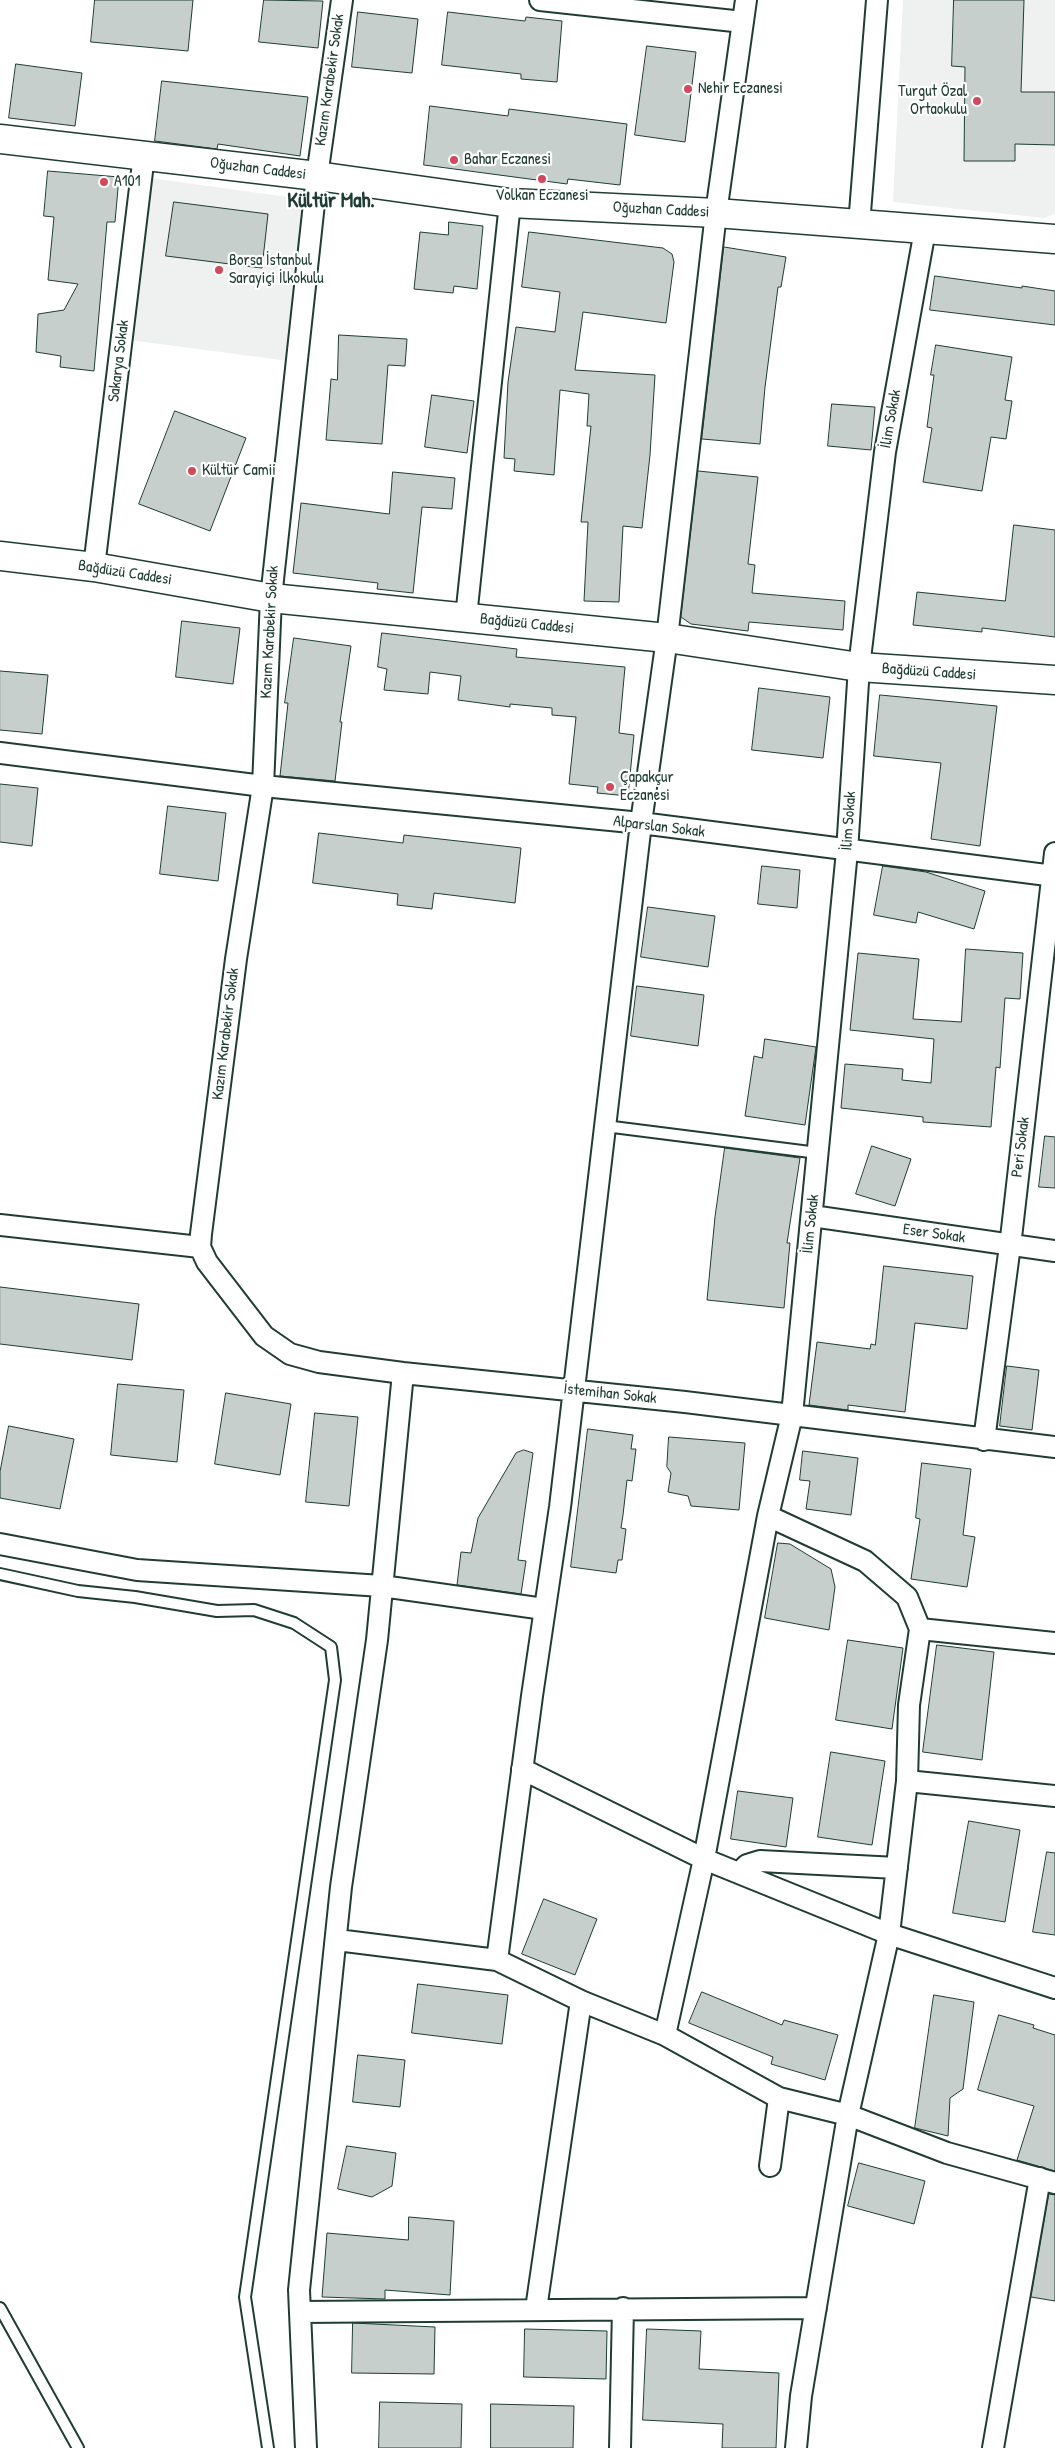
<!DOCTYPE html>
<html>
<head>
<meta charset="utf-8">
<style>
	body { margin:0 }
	canvas { display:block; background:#fff }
</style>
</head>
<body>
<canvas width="1055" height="2448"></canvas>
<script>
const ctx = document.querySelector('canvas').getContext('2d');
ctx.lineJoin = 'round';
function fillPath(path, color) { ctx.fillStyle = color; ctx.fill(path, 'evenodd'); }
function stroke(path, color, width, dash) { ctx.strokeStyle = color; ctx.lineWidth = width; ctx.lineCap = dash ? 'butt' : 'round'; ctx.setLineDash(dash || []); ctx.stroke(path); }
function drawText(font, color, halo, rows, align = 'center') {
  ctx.font = font + ' "Patrick Hand",sans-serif'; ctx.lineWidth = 4.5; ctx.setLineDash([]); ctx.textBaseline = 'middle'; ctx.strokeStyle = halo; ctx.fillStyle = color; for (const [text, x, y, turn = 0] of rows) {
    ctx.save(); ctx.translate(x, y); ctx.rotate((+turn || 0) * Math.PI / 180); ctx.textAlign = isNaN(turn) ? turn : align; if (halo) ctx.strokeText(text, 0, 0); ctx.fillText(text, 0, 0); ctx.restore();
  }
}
fillPath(new Path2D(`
	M903 0H1055V214L1044 218 893 202Z
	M150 178 310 200 289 361 129 340Z`), '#eef1f0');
const building = new Path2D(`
	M95 0H193L188 51 91 42Z
	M264 0 323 1 318 48 259 42Z
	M954 0H1024L1021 92H1055V145L1015 144V161H964L965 67 952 66Z
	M358 12 418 19 412 73 352 67Z
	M448 12 525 21 526 17 562 21 557 82 521 79V74L442 65Z
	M647 46 696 52 685 142 635 135Z
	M16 64 82 73 75 126 9 118Z
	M162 81 308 97 300 156 218 144 217 149 155 141Z
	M430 106 508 116 509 109 627 124 620 185 568 179 567 184 424 165Z
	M48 171 119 177 115 222H107L94 371 60 367 61 356 36 352 38 314 64 310 78 284 48 280 54 217 44 216Z
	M174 202 268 214 262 268 166 256Z
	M449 222 483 226 477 289 454 286 453 293 414 289 420 232 448 235Z
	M529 232 663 248 672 254 674 262 666 323 583 312 575 370 655 375 650 455 642 528 623 526 619 602 584 601 588 522H581L591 426H587L589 394 560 390 554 475 514 471 515 459 504 458 508 382 516 327 555 332 560 292 522 287Z
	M724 247 786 257 781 287H778L765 387 760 444 702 439Z
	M935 276 1022 288V286L1055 291V325L930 310Z
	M339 335 407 339 405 366 388 365 382 444 326 440 331 379 337 380Z
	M936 345 1012 357 1005 400 1012 401 1006 439 991 437 982 491 923 482 932 428 927 427 934 375H931Z
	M432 395 474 401 467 453 425 447Z
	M832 404 875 407 871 450 828 446Z
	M175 411 246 438 210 531 139 504Z
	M698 471 758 477 748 564 755 565 752 593 845 601 843 630 749 622 748 631 691 624 681 617Z
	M393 472 455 478 452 509 422 507 413 593 377 589 378 583 293 573 301 503 389 514Z
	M1014 525 1055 530V637L982 628V632L913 625 917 592 1005 601Z
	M182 621 240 628 233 684 176 677Z
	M382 633 517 649 516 657 625 667 619 733 634 735 628 796 597 793 598 787 569 784 576 717 552 715V708L510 704V707L458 700 461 676 430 672 428 694 384 690 387 669 378 667Z
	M294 638 351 646 340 722H342L335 781 280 776 288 703H285Z
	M0 671 48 675 42 734 0 730Z
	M759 688 830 697 823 758 752 750Z
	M880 695 997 706 980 846 931 839 941 763 874 756Z
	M0 784 38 788 32 846 0 842Z
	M168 806 226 813 218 881 160 874Z
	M319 833 403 843 404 835 521 848 515 903 434 893 432 909 397 905 398 894 313 883Z
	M762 866 800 870 797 908 758 904Z
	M883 866 926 872 985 891 974 929 918 912 916 923 874 915Z
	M648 907 715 916 708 967 641 957Z
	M966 949 1023 953 1020 999 1005 998 1000 1068 996 1067 991 1127 923 1122V1117L841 1108 845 1064 903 1069 902 1080 931 1083 934 1039 850 1030 858 953 919 959 913 1019 961 1022Z
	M637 986 704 995 698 1046 631 1036Z
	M765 1039 816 1047 805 1125 745 1116 754 1056 762 1058Z
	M1045 1136 1055 1137V1188L1039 1187Z
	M872 1146 911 1159 895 1206 856 1194Z
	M725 1148 800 1158 787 1243H790L784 1308 707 1300 715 1217Z
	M884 1266 973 1276 967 1329 915 1323 905 1412 848 1405V1410L809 1405 817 1342 870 1349 871 1344 875 1345Z
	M0 1287 139 1304 132 1360 0 1344Z
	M1007 1366 1039 1370 1032 1430 1000 1426Z
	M118 1384 184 1390 177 1462 111 1455Z
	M226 1393 291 1404 280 1475 215 1464Z
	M315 1413 358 1417 349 1506 306 1502Z
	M9 1426 74 1439 60 1509 0 1498V1472Z
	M588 1429 633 1435 631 1449H636L632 1481 627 1480 623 1515 621 1528 626 1529 622 1560H618L616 1573 571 1567Z
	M669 1437 745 1443 739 1510 691 1506 688 1496 668 1492 671 1473 667 1467Z
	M524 1450 533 1453 518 1560 526 1561 521 1594 457 1585 461 1552 471 1553 478 1518 516 1453Z
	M803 1451 858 1458 851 1515 806 1509 810 1481 800 1480Z
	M922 1463 971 1469 963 1535 975 1537 967 1587 911 1579 920 1519 916 1518Z
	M778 1543 790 1544 831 1569 835 1587 829 1630 765 1618Z
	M848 1640 903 1648 892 1729 836 1720Z
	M937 1645 994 1652 982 1760 923 1752Z
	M831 1752 885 1761 872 1845 818 1837Z
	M738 1791 793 1798 786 1847 731 1839Z
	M969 1821 1020 1830 1005 1922 953 1913Z
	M1047 1852 1055 1853V1935L1033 1932Z
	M544 1899 597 1919 575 1975 522 1954Z
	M418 1984 508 1995 502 2044 412 2033Z
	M702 1992 782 2025 784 2020 838 2035 825 2080 771 2064 773 2057 689 2023Z
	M934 1995 974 2002 963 2089 950 2098 948 2136 915 2128Z
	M999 2015 1034 2025 1033 2028 1055 2035V2171L1017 2160 1034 2106 978 2090Z
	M358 2055 405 2060 400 2107 353 2102Z
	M347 2146 396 2153 392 2186 372 2197 338 2189Z
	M859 2163 925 2181 914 2224 848 2206Z
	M1049 2194 1055 2195V2301L1031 2297Z
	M409 2217 454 2221 450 2295 385 2290V2299L322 2297 327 2233 408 2240Z
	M353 2323 435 2327 434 2374 352 2373Z
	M525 2329 607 2331 606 2379 524 2377Z
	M647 2329 701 2331 699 2369 779 2373 776 2448H722L723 2424 643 2420Z
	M380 2402 462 2404 461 2448H379Z
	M491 2404 574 2406 573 2448H491Z`);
fillPath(building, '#c7cfcc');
stroke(building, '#1f3d34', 1);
const lane = new Path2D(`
	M605 1126 818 1153
	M0 1574 78 1591 135 1597 217 1611 254 1610 294 1623 331 1647 335 1680 245 2297 268 2448
	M0 2308 78 2448`);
const street = new Path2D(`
	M342 0 317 176 271 598 263 786 236 959 201 1234 200 1247 207 1262 264 1336 290 1354 319 1362 403 1373 685 1402 1055 1447
	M540 0 743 22
	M859 225 877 0
	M94 567 144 155
	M466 617 510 203
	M0 753 263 786 641 823 1055 876
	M812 1216 1055 1251
	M0 1225 200 1247
	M984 1440 1011 1238 1055 853
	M768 1516 865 1561 907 1597 920 1629 1055 1643
	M0 1544 137 1570 382 1586 544 1609
	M522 1769 704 1859 889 1934 1055 1988
	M907 1781 1055 1796
	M739 1873 747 1865 760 1861 897 1868
	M337 1940 497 1960 581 2001 665 2035 779 2098 848 2115 947 2153 1055 2183
	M497 1960 532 1696 560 1507 641 823 667 638 716 213 746 0
	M665 2035 704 1859 768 1516 792 1415 847 851 859 667 885 452 925 230
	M770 2166 779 2098
	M536 2309 581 2001
	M300 2312 816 2308
	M306 2448 299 2290 341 1887 377 1640 403 1373
	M620 2448 623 2308
	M796 2448 801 2396 848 2115 889 1934 907 1781 909 1705 920 1629
	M993 2448 1040 2178`);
const secondary = new Path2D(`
	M0 139 317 176 510 203 716 213 1055 239
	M0 556 94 567 271 598 667 638 859 667 1055 680`);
stroke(lane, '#1f3d34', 14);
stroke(street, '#1f3d34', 24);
stroke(secondary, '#1f3d34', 31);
stroke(lane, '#fff', 10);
stroke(street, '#fff', 20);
stroke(secondary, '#fff', 28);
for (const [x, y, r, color] of [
	[688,89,5,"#d1495b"],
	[977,101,5,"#d1495b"],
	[454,160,5,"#d1495b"],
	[542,179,5,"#d1495b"],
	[104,182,5,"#d1495b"],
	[219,270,5,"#d1495b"],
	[192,471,5,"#d1495b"],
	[610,787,5,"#d1495b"]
]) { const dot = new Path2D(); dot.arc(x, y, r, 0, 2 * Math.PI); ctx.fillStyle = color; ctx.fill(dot); stroke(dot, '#fff', 2); }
drawText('16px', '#1f3d34', '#fff', [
	["Kazım Karabekir Sokak",330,80,-82],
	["Oğuzhan Caddesi",258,169,7],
	["Oğuzhan Caddesi",661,210,3],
	["Sakarya Sokak",119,361,-83],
	["İlim Sokak",891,419,-80],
	["Bağdüzü Caddesi",125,573,9],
	["Bağdüzü Caddesi",527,624,6],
	["Kazım Karabekir Sokak",270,632,-87],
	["Bağdüzü Caddesi",929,672,4],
	["İlim Sokak",849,821,-86],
	["Alparslan Sokak",659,827,7],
	["Kazım Karabekir Sokak",226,1034,-83],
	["Peri Sokak",1021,1147,-83],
	["İlim Sokak",811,1224,-84],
	["Eser Sokak",934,1234,8],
	["İstemihan Sokak",610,1394,6]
]);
drawText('16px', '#1f3d34', '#fff', [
	["Nehir Eczanesi",698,89],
	["Turgut Özal",967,92,"right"],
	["Ortaokulu",967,110,"right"],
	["Bahar Eczanesi",464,160],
	["A101",114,182],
	["Volkan Eczanesi",542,196,"center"],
	["Borsa İstanbul",229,261],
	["Sarayiçi İlkokulu",229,279],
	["Kültür Camii",202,471],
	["Çapakçur",620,778],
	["Eczanesi",620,796]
], 'left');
drawText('bold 21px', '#1f3d34', '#fff', [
	["Kültür Mah.",331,201]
]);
</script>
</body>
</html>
